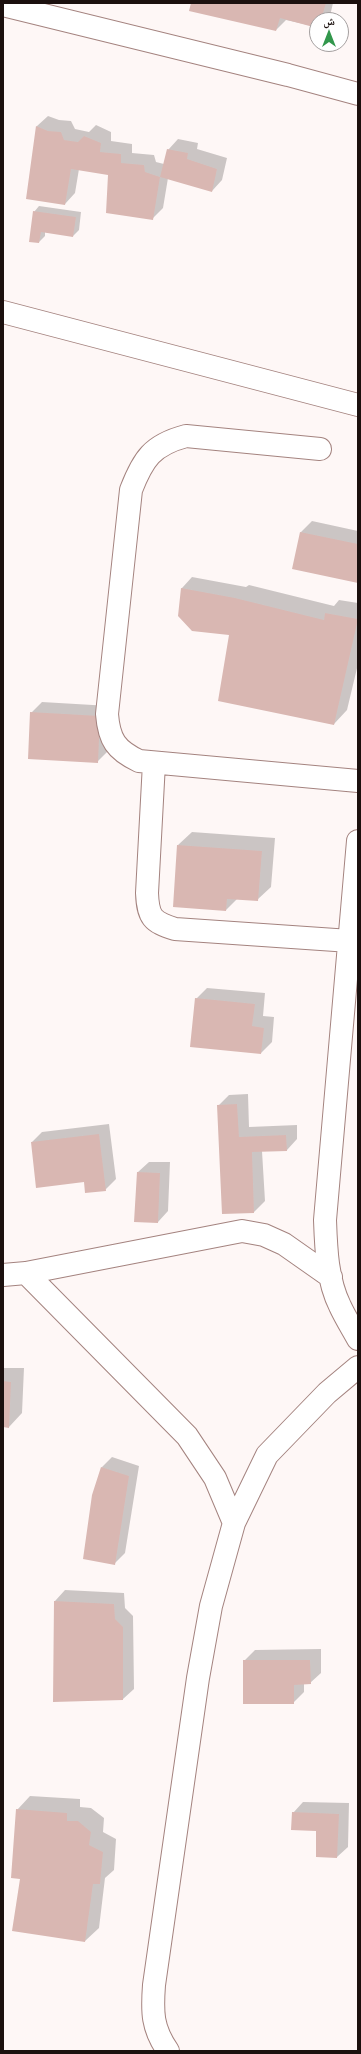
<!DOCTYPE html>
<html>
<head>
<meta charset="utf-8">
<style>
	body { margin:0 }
	#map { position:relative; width:361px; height:2054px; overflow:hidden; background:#fef7f6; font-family:"IBM Plex Serif","Noto Naskh Arabic",serif }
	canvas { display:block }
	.frame { position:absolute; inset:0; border:4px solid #1b100e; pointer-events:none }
	.north { position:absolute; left:309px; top:12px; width:40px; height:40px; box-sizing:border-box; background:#fff; border:1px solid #a49f9f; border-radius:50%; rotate:0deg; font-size:11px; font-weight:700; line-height:16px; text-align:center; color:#1b100e }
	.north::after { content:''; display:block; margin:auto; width:14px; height:18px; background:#32974c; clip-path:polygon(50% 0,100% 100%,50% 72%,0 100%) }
</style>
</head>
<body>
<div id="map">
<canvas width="361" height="2054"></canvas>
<div class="frame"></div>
<div class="north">ش</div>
</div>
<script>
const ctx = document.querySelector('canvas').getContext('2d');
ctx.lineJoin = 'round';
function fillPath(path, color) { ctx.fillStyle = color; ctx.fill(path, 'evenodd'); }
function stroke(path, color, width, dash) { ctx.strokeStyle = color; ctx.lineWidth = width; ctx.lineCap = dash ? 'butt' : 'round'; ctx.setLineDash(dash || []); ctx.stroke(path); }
fillPath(new Path2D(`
	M192 3H333L330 16 326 20H317V27L286 20 276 30Z
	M48 116 59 120 71 121 75 129 89 132 96 125 111 132V141L132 144V153L154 155 156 162 164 164 168 150 178 139 198 143 197 149 227 158 222 180 212 191 168 178 163 208 152 219 110 174 79 169 75 193 65 204 27 198 37 126Z
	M39 206 81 212 79 230 73 236 45 232V236L39 242 34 212Z
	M312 521 358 531V581L293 568 301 532Z
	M192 577 246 587 249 585 334 606 339 600 358 603V664L347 710 334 724 230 634 179 615 182 588Z
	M42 702 110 706 108 751 97 762 31 713Z
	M192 832 275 838 271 887 257 900 237 899 226 910 178 845Z
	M207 988 265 993 263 1016 274 1017 272 1042 261 1053 196 999Z
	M248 1094 249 1127 297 1125V1139L287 1150 262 1151 265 1201 254 1212 223 1213 218 1106 229 1095Z
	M109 1124 116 1179 105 1190 85 1181 32 1142 42 1132Z
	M149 1162H170L168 1211 158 1222 138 1172Z
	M3 1352 4 1368H24L22 1413 9 1427 3 1426Z
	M112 1457 139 1466 125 1553 115 1563 102 1467Z
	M65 1590 124 1593 125 1608 133 1616 134 1689 123 1699 54 1701 55 1601Z
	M321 1649V1673L310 1683 304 1684V1692L293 1703 244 1661 255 1650Z
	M30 1796 80 1799V1807L91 1808 104 1818 103 1832 116 1839 114 1870 105 1878 99 1928 85 1941 21 1878 17 1810Z
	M303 1802 349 1803 348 1847 337 1857 317 1856V1830L293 1813Z`), '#0003');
fillPath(new Path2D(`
	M191 3H326L321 20H317V28L280 18 276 31 189 11Z
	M36 126 48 131 61 132 64 140 78 142 84 136 101 143 100 152 121 154V163L144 165 145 172 160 177 153 220 106 213 108 175 71 169 65 205 26 199Z
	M167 149 188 153 187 159 217 169 212 192 160 177Z
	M33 211 76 217 73 237 41 232 39 243 29 242Z
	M300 532 358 544V583L292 569Z
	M181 588 235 598 324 620 325 613 358 619 334 725 218 701 229 635 192 631 178 616Z
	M30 712 100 716 98 763 28 759Z
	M177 845 262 851 258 901 227 899 226 911 173 907Z
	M195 998 255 1004 252 1026 264 1028 261 1054 190 1047Z
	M237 1104 239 1137 286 1135 287 1151 252 1152 254 1213 222 1214 217 1105Z
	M99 1134 106 1191 85 1193 84 1182 36 1188 31 1142Z
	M137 1172 160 1173 158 1223 134 1222Z
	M3 1381 11 1382 9 1428 3 1427Z
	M101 1467 129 1476 115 1565 83 1559 92 1495Z
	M54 1601 114 1604 115 1619 123 1627V1700L53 1702Z
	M243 1660H310L311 1684 294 1685V1704H243Z
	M16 1809 67 1813V1821H78L91 1832 89 1845 103 1852 100 1884H93L85 1942 12 1931 20 1879 11 1878Z
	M292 1812 339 1814 337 1858 316 1857V1831L291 1830Z`), '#d9b7b2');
const street = new Path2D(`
	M3 5 288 75 358 94
	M3 312 358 405
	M320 449 186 436C152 445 143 459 131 490L107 714C109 740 116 750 139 761L358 781
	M154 763 147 893C148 917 152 922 175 929L350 941
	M358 841 325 1220C326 1248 327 1280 340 1306 345 1317 352 1328 358 1339
	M26 1273 187 1436 215 1478 234 1523
	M3 1275 26 1273 242 1231 264 1235 284 1244 331 1277
	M168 2051C152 2028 152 2012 154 1985L198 1678 211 1606 234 1523 267 1455 327 1393 358 1367`);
stroke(street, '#a4837f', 24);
stroke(street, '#fff', 22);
</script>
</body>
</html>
